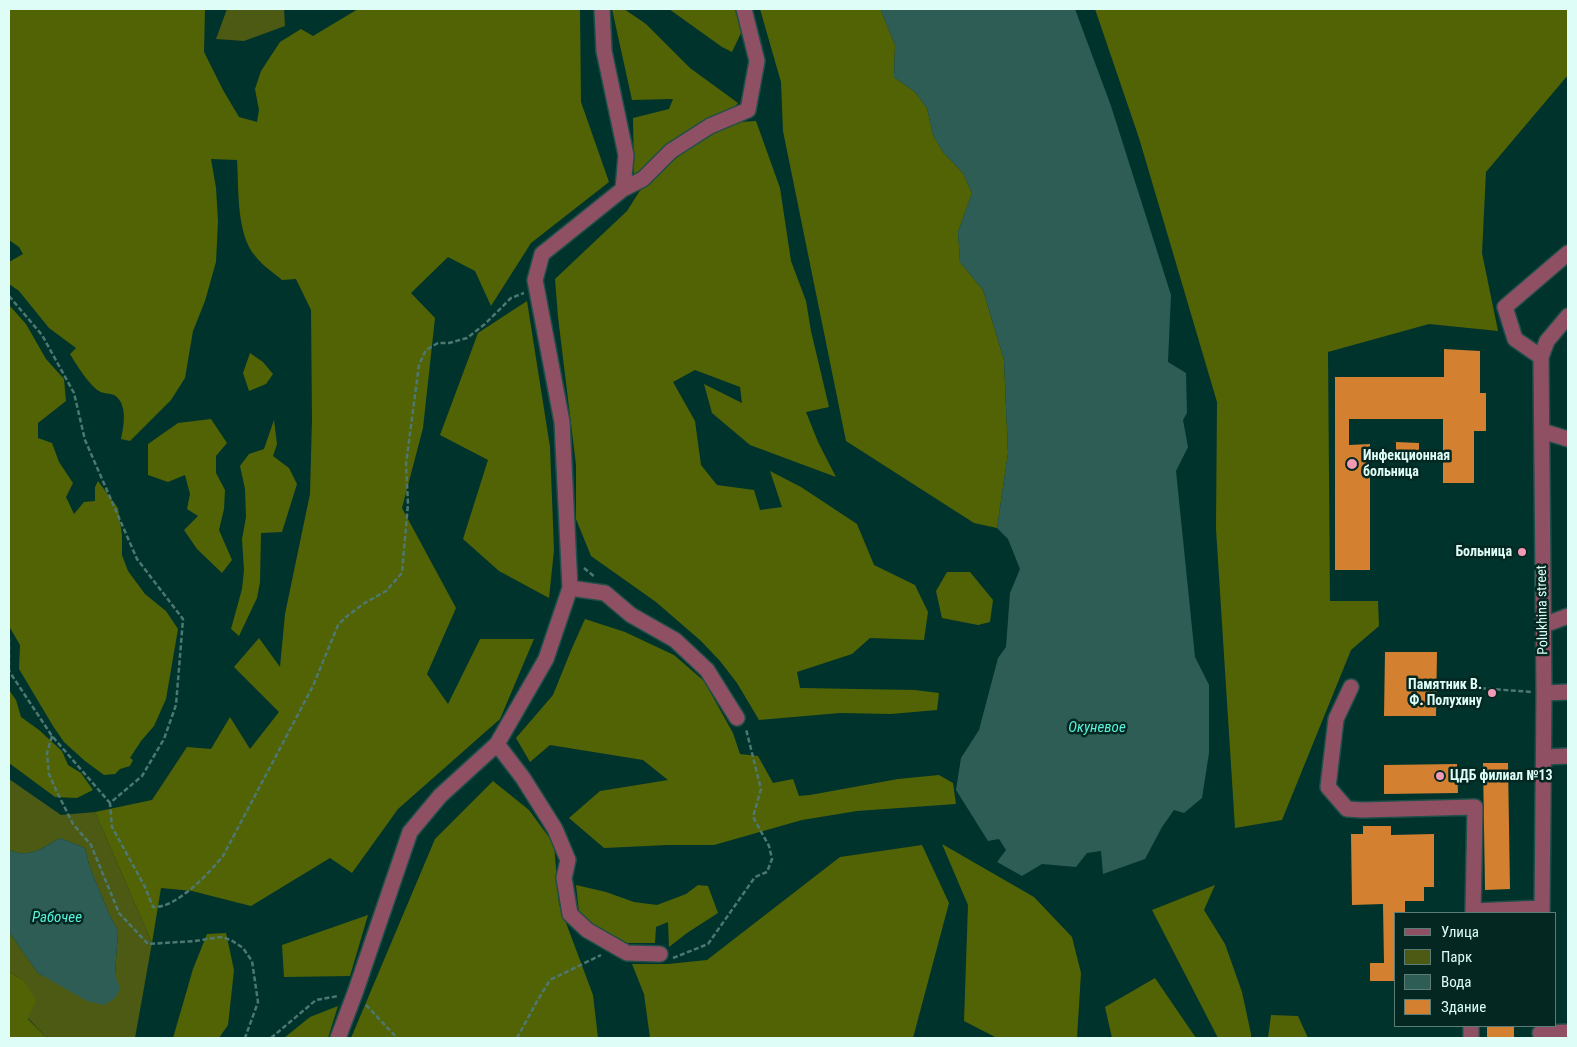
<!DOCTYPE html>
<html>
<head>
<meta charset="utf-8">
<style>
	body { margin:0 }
	#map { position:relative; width:1577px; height:1047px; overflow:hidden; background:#00332c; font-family:"Roboto Condensed",sans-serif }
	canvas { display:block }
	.frame { position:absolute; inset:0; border:10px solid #defdf6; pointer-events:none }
	.legend { position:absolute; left:1394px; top:912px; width:162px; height:115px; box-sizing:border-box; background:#052722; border:1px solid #5c7d77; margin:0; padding:6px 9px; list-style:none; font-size:15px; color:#defdf6 }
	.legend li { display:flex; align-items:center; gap:10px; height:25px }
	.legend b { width:25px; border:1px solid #5c7d77 }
</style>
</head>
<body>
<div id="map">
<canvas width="1577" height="1047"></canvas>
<div class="frame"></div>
<ul class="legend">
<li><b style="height:6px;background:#905064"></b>Улица</li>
<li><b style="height:14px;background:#4c5a14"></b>Парк</li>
<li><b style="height:14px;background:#2d5d55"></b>Вода</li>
<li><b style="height:14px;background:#d38131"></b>Здание</li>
</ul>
</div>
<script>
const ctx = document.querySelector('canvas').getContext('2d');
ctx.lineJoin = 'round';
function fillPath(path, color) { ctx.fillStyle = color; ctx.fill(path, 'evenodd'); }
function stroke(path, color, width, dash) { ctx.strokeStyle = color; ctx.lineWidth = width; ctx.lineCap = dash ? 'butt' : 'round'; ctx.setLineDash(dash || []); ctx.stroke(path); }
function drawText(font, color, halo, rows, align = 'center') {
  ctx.font = font + ' "Roboto Condensed",sans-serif'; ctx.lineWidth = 5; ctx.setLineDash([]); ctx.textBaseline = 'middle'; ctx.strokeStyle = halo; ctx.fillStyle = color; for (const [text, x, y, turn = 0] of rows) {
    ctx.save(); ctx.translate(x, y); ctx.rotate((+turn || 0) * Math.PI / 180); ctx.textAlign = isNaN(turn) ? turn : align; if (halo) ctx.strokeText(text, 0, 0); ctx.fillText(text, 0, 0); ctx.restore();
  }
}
fillPath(new Path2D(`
	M227 9H284L285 26 244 41 216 39Z
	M9 779 61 815 95 812 152 943 135 1038H52L45 1036 28 1018 23 980 9 972V932L38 973 61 985 115 974 118 931 109 914 89 865 85 848 60 838C43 848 28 859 9 850Z`), '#4c5a14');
fillPath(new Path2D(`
	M9 9H205L204 52 223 90 239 117 257 122 259 110 255 89 261 71 280 42 301 29 313 36 358 9H580L581 102 609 182 531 243 491 306 475 271 448 257 411 293 435 318 423 428 402 508 456 608 427 674 448 704 480 639H534L500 719 398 809 352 873 330 858 251 906 192 891 161 888 152 943 95 812 152 800 187 747 211 749 230 717 250 749 279 712 234 667 259 638 280 667 285 614 310 494 312 419 311 310 296 279 282 280C274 273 263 266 256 257 236 235 239 189 237 160L211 159 216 188 218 221 216 262 205 301 193 331 185 378 171 400 130 441 121 439C124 426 128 403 114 395 110 393 103 394 99 391 89 385 76 364 70 354L76 348 49 328 19 291 9 284V262L23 254 19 247 9 240Z
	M612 9H624L646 24 690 68 738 103 734 108 634 177 633 118 669 109 673 99 632 100Z
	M669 9H735L742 31 732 52 722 47Z
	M760 9H881L882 13 895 45 894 77 915 92 927 108 933 135 943 152 963 173 972 193 958 232 960 262 983 290 1004 360 1008 453 997 528 974 523 846 441 783 131 781 82Z
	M1095 9H1568V75L1486 172 1482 253 1498 331 1429 324 1328 352 1330 601H1378L1379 626 1351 650 1282 820 1235 828 1216 529 1217 402 1139 138Z
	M756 121 780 188 791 261 806 301 811 331 829 407 806 412 818 442 836 477 750 445 712 413 704 384 742 403 740 387 695 370 673 382 695 421 701 465 717 485 754 490 760 510 782 507 770 471 801 487 857 524 874 565 915 585 928 612 924 640 870 638 852 654 797 672 800 688 915 690 939 693 937 710 891 714 840 713 759 720 737 683 720 661 701 641 656 602 591 556 576 519V465L558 317 555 279 627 211 639 192 673 154 725 123Z
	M527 301 550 447 554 550 549 598 499 571 463 539 488 460 440 435 478 333Z
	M9 305 26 324 46 359 64 379 66 401 38 423V438L52 443 59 462 73 483 66 497 74 514 84 502 95 501V487L98 481 118 508 122 535V555L128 571 145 594 166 611 178 629 166 699 154 726 141 741 130 758 133 760 130 766 120 769 115 774 104 775 85 761 64 742 53 726 19 669 20 645 9 626Z
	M250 353 263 362 273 374 266 384 249 391 243 373Z
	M211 419 227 443 216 456V473L225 490 224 509 219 530 232 560 222 573 197 549 184 530 198 516 187 509 190 494 185 475 168 482 148 475V444L178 423Z
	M274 420 277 444 273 456 289 468 297 484 282 532 261 533 260 582 257 598 239 636 231 629 242 589 244 570 242 539 246 517 245 489 240 466 249 454 264 449Z
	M947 572H970L993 600 990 622 978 625 942 618 936 591Z
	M585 619 625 632 674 655 704 681 733 733 740 754 758 756 773 783 793 779 799 796 810 795 898 779 939 775 953 783 956 804 857 811 802 820 714 845H668L604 848 569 818 600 791 668 780 643 760 550 745 530 762 516 738 553 695 572 648Z
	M9 690 16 700 21 717 39 730 62 751 68 765 81 773 93 790 77 798 55 797 9 763Z
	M493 781 529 810 554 844 559 904 593 995 598 1038H351L435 839Z
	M942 844 1034 897 1072 937 1081 973 1077 1038H997L964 1021 968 905Z
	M922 845 949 903 913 1038H650L644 994 632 964H668L707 960 840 857Z
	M576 885 606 892 634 902 657 905 686 894 698 885 708 886 718 913 687 933 669 947 668 922 656 927 655 943H627L601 931 579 912Z
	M1215 885 1204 910 1225 944 1242 992 1251 1034V1038H1218L1152 910Z
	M368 915 350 976 284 977 282 945Z
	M226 933 234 970 228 1025 219 1038H173L193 969 207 934Z
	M9 972 23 980 36 1000 28 1019 45 1036 52 1038H9Z
	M1155 978 1196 1038H1112L1105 1007Z
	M338 1006 328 1038H284L310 1017Z
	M1271 1015 1298 1016 1308 1038H1268Z`), '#526306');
fillPath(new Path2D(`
	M881 9H1075L1111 106 1171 295 1168 362 1186 373 1187 413 1183 420 1188 447 1176 471 1195 657 1209 685V753L1202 798 1184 813 1174 810 1162 827 1145 859 1103 874 1101 851 1087 853 1076 867 1042 864 1022 876 997 862 1006 850 999 839 988 841 956 790 961 758 979 730 998 658 1006 647 1010 593 1020 569 1008 539 997 528 1008 453 1004 360 983 290 960 262 958 232 972 193 963 173 943 152 933 135 927 108 915 92 894 77 895 45 882 13Z
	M60 838 85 848 89 865 109 914 118 931 115 974 120 989 115 998 104 1005 87 1001 38 973 9 932V850C28 859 43 848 60 838Z`), '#2d5d55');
fillPath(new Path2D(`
	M1444 349 1480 351V393H1486V431H1474V483H1443V419H1349V445L1370 444V570H1335V377H1444Z
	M1396 442 1419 443V455L1396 454Z
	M1385 652H1437L1436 716H1384Z
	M1483 763H1508L1510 889 1485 890Z
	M1457 764 1458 793 1384 794V765Z
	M1363 826H1391V835L1434 834V887H1424V901H1405V913H1396V981H1370V963H1384L1383 904 1352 905 1351 834H1363Z
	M1487 1026H1514V1038H1487Z`), '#d38131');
const minor = new Path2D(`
	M623 189 643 179 671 151 710 126 748 110 757 61 744 9
	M1541 357 1515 339 1505 307 1568 253
	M1542 431 1568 439
	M570 588 605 593 631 615 675 640 707 670 737 718
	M1544 625 1568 616
	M1351 687 1336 719 1328 787 1347 809 1362 810 1475 807 1473 913
	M1544 693 1568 692
	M497 744 523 778 555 829 568 860 564 878 570 914 587 930 627 953 660 954
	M1544 757 1568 756
	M1473 911 1542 908
	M1542 913 1544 693 1541 357 1547 341 1568 316
	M1540 1033 1568 1032
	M338 1038 355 993 410 832 440 796 497 744 546 659 570 588 562 422 535 280 542 254 623 189 626 155 604 51 602 9
	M1471 1038V1026`);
stroke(minor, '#1f4f48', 18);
stroke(new Path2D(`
	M9 296 42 335 74 393 85 440 137 559 183 619 176 705 164 739 142 776 110 803 112 827 145 887 153 907C176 909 210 872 223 856L313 686 338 625 346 617 363 604 386 591 402 573 408 504 406 464 419 365 426 350 438 343H449L467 338 485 324 511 298 524 293
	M584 568 595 577
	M9 638V671L52 736 110 803
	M1451 686 1532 692
	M52 736 47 753 49 774 56 790 73 824 91 845 119 913 148 944 195 941 221 937 231 940 243 948 252 961 258 1002 245 1038
	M673 958 708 944 755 877 767 872 772 859 769 846 753 817 761 789 746 729
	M366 1005 397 1038
	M271 1038 316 1000 338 996
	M517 1038 536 1003 550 980 601 955`), '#4c7871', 2.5, [5, 2.5]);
stroke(minor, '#905064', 15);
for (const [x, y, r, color] of [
	[1352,464,6,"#f19ab4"],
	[1522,552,5,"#f19ab4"],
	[1492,693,5,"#f19ab4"],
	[1440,776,5,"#f19ab4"]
]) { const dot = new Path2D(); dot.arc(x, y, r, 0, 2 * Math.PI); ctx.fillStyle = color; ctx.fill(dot); stroke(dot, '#052722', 2); }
drawText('bold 14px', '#defdf6', '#052722', [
	["Инфекционная",1363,456],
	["больница",1363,472],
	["Больница",1512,552,"right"],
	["Памятник В.",1482,685,"right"],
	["Ф. Полухину",1482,701,"right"],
	["ЦДБ филиал №13",1450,776]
], 'left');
drawText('14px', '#defdf6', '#052722', [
	["Polukhina street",1543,610,-91]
]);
drawText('italic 15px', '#59f2da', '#052722', [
	["Окуневое",1097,728],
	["Рабочее",57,918]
]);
</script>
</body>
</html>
